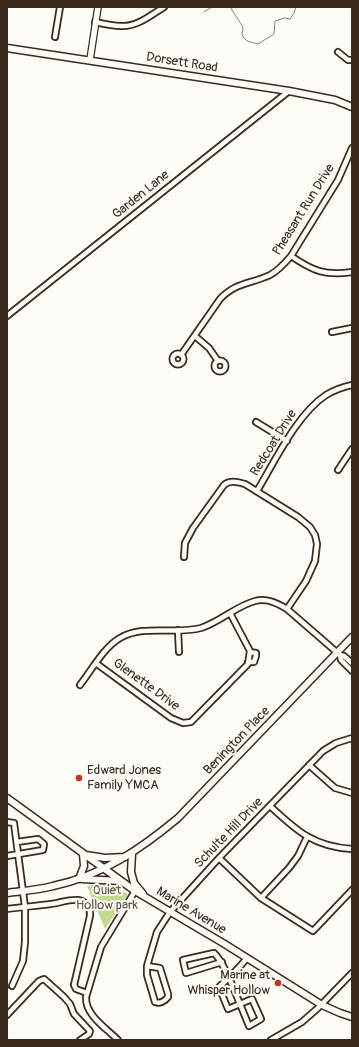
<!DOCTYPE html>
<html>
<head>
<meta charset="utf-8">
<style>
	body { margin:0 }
	#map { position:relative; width:359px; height:1047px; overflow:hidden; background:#fdfcf7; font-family:Pangolin,sans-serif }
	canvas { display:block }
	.frame { position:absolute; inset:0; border:8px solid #3b2a1e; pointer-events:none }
</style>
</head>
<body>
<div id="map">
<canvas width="359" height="1047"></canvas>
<div class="frame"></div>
</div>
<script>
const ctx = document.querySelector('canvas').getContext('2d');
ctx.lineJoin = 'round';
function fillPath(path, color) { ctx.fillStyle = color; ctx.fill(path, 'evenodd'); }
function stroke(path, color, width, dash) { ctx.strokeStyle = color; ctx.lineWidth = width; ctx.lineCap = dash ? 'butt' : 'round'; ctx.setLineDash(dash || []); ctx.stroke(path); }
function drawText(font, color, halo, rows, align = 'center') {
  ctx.font = font + ' Pangolin,sans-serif'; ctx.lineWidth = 4; ctx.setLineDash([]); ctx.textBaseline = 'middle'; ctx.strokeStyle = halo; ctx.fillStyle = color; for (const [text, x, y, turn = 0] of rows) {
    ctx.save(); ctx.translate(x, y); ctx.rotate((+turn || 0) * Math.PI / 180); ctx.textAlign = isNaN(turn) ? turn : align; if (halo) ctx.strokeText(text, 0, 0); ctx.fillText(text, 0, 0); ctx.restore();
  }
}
fillPath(new Path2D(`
	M108 883 128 894 105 929 87 886Z`), '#c2d98e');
stroke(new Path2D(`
	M230 7 243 27 242 35 244 38 247 41 258 44 274 34 275 21 284 18 290 19 294 13 296 7
	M204 12 212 7`), '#669090', 1);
const minor = new Path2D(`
	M95 22C104 24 113 26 121 26 137 27 151 15 164 7
	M55 37 60 7
	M338 52 348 60H352
	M291 256C313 271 325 276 352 272
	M7 316 289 91
	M332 332 352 328
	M195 336 209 348 218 361
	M172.5 359a5.5 5.5 0 1 1 11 0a5.5 5.5 0 1 1-11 0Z
	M181 355 220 299C236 282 251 284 270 275 278 271 285 263 291 256L338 180 352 148
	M214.5 366a5.5 5.5 0 1 1 11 0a5.5 5.5 0 1 1-11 0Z
	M256 422 287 441
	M338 470 352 449
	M257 491C275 461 297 414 326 395 334 390 343 387 352 385
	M184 557 185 543 193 528 224 485C230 480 237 482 245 484L298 517 310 527 315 535 317 544 315 561 306 581 287 609
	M178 630 179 652
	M340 655 341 660 352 671
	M248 662H254L256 656V653L250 652
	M97 664 171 718 183 723 191 722 248 664 250 651 230 613
	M80 685C91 671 104 647 120 638 144 624 174 635 201 628 220 622 236 606 255 601 267 598 277 603 287 609L340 655 344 656 352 663
	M309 765 335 788 352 793
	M270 806C297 831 314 847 352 849
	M7 822 14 823 25 907V942L23 961 12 986
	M7 856 43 850 44 844 38 839 17 842
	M219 858 261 898 313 931 352 890
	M261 898 289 868 298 856 307 837
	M7 909C21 907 36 906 51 904 59 903 70 899 78 900 86 901 91 908 90 916L74 985 76 989 87 993
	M222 962 186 973 183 960 214 953C224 962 234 990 240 1004L252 999 261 1019 249 1026 240 1004 228 1009 219 987C229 978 239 968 247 958
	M147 966 160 968 168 994V997C165 1001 160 1004 155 1002L147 975V966L157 932 170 912 219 858 323 751 336 743 352 738
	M7 1015 39 981 44 979 64 997 70 1004 74 1014 90 1031 89 1034 80 1040
	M118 1040C106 1028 85 1015 86 997L101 947 135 891
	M271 1040 302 1022 318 1008 352 973`);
const tertiary = new Path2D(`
	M90 60 98 7`);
const secondary = new Path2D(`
	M7 48 289 91 335 100 352 107
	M7 798 135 891 223 943 322 1005 340 1013 352 1017
	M132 854 131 872 134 883 143 894
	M86 855 105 858 125 857
	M79 879 84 866 83 854
	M82 879 121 881
	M7 893C22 891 38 890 53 886 101 876 141 849 178 818L352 637`);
stroke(minor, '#3b2a1e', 8);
stroke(tertiary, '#3b2a1e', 8);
stroke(secondary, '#3b2a1e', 9);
stroke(minor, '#fdfcf7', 4.5);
stroke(tertiary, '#fdfcf7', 5.5);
stroke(secondary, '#fdfcf7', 6);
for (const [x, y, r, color] of [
	[79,778,4,"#c8321e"],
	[278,983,4,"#c8321e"]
]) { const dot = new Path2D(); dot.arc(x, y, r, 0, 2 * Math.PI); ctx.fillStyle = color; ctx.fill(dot); stroke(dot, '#fdfcf7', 1.5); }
drawText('13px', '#3b2a1e', '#fdfcf7', [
	["Dorsett Road",182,63,9],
	["Garden Lane",141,195,-39],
	["Pheasant Run Drive",304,210,-58],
	["Redcoat Drive",274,443,-58],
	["Glenette Drive",146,685,36],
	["Benington Place",237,741,-46],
	["Schulte Hill Drive",229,833,-46],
	["Marine Avenue",191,911,31]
]);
drawText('13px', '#3b2a1e', '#fdfcf7', [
	["Edward Jones",87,771],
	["Family YMCA",87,786],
	["Marine at",270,976,"right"],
	["Whisper Hollow",270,991,"right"]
], 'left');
drawText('13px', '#5d563a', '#fdfcf7', [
	["Quiet",107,891],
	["Hollow park",107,906]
]);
</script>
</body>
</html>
